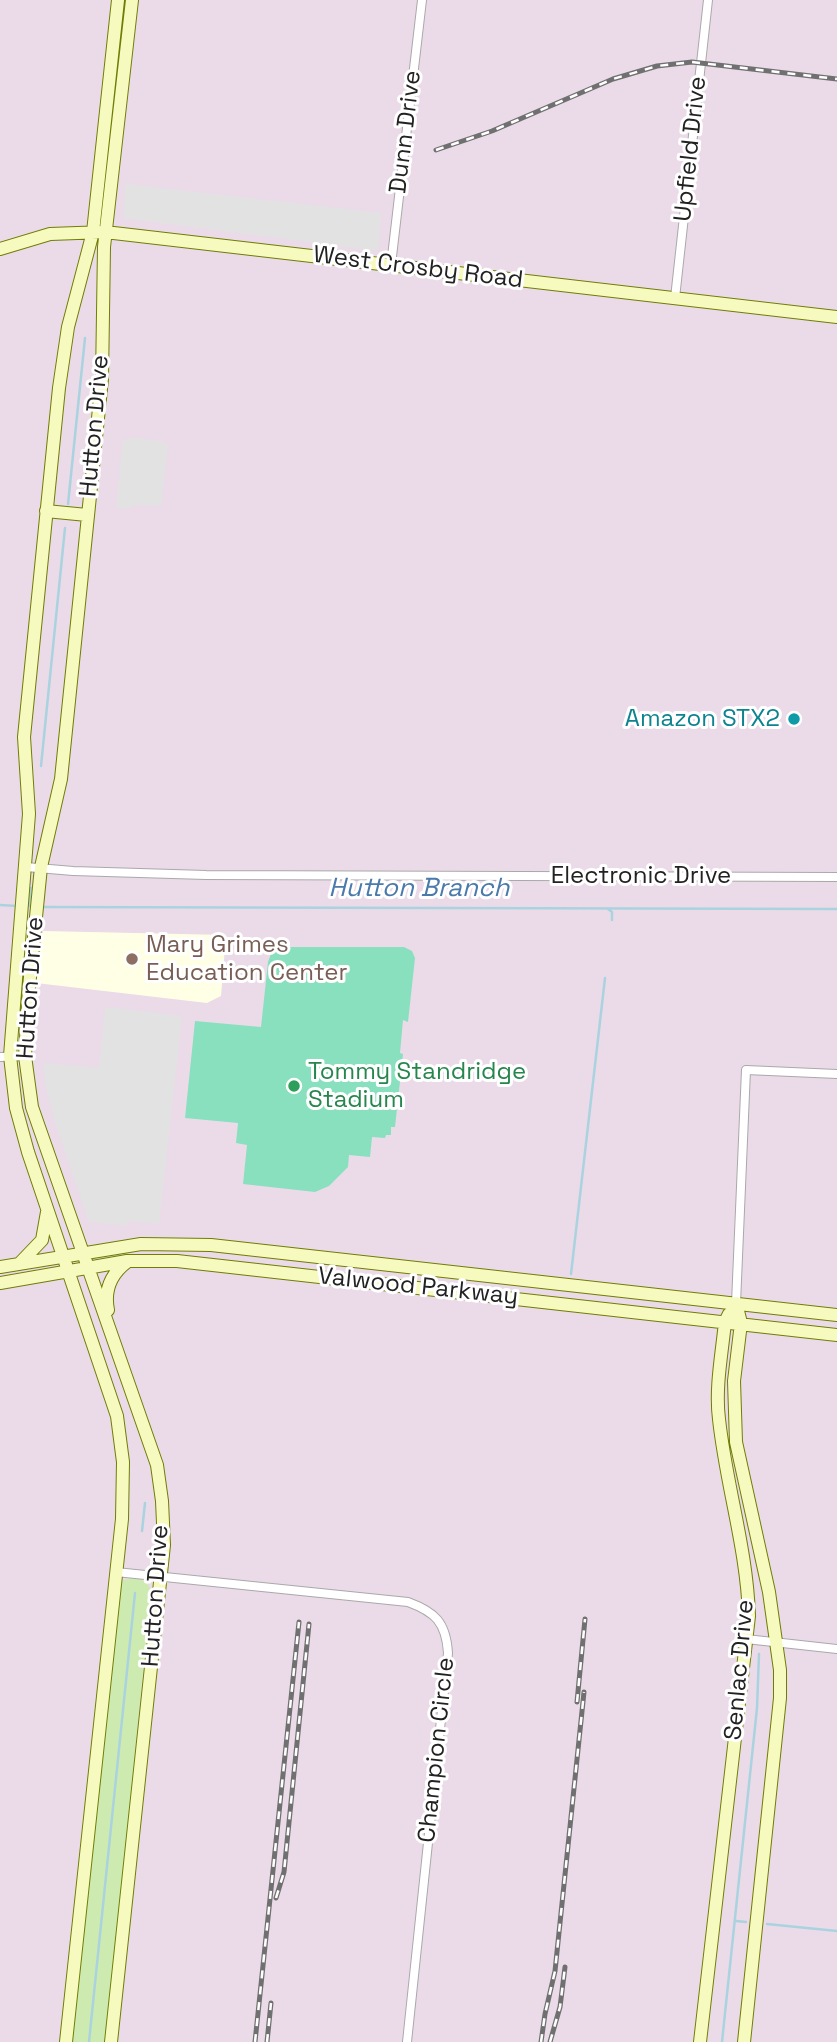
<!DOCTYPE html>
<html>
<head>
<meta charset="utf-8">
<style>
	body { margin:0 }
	canvas { display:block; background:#f2efe9 }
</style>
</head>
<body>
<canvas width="837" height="2042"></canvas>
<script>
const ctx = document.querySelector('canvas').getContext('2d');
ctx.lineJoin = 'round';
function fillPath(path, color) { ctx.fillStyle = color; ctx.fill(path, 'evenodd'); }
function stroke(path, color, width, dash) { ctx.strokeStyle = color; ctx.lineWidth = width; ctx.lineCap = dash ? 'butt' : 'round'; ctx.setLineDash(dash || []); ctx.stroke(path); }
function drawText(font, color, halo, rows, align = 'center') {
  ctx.font = font + ' "Space Grotesk",sans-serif'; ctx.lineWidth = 6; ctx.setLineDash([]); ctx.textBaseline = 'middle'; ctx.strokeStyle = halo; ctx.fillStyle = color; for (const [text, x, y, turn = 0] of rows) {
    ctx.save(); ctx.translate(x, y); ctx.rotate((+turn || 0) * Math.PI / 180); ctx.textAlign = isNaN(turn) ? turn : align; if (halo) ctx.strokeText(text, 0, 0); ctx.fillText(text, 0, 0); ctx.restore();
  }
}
fillPath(new Path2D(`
	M0 0H837V2042H0Z`), '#ebdbe8');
fillPath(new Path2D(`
	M43 931 226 935 221 996 207 1003 36 983Z`), '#ffffe5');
fillPath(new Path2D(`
	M134 1578C144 1580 150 1583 151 1593L106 2042H70L118 1586 123 1580Z`), '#cdebb0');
fillPath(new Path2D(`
	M281 947H404L412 951 415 958 408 1022 403 1020 400 1053 403 1054 395 1127H391V1135H386L385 1138 372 1137 370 1157 349 1155 348 1167 329 1186 315 1192 243 1184 247 1145 236 1143 238 1123 185 1118 195 1021 261 1027 268 962 272 951Z`), '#88e0be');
fillPath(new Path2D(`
	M125 184 381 213 378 251 124 218Z
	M130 437 162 441V443L168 444 161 506 133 505 132 508H116L123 439 130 440Z
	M105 1007 182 1016 159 1224 127 1221 126 1226 89 1222 55 1122 46 1088 43 1063 99 1068Z`), '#e2e2e2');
stroke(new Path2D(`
	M68 504 85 338
	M41 766 65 528
	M0 905 18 906
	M29 906 31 888
	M42 907 837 909
	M608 909 612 912V920
	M571 1274 605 978
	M142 1531 145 1503
	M736 1921 746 1922
	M767 1924 837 1931
	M89 2042 135 1593
	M722 2042 757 1708 759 1654`), '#aad3df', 2.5);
const street = new Path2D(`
	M391 265 422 0
	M675 298 708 0
	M26 867 73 871 206 875 837 877
	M0 1057 25 1056
	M736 1303 746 1070 837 1074
	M116 1572 408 1602C435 1612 446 1622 448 1653L407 2042
	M746 1639 837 1649`);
const secondary = new Path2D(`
	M0 249 50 234 105 232 837 317
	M46 511 87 515
	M19 1264 42 1240 47 1212
	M0 1267 141 1244 211 1245 837 1315
	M0 1283 127 1261H177L837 1335
	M736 1303 741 1323 734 1381 736 1442 769 1592 780 1670V1698L744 2042
	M108 1310C104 1290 111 1274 127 1262
	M66 2042 122 1519 123 1462 117 1416 28 1152 16 1108 10 1056 29 814 24 737 59 388 68 327 93 232 118 0
	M111 2042 164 1545 162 1501 157 1465 32 1107 25 1056 29 987 41 867 61 779 102 379 104 247 132 0
	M700 2042 749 1616C747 1549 726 1485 719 1419 715 1388 722 1353 725 1322L729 1314`);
stroke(street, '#a9a9a9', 10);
stroke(secondary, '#707d05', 14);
stroke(street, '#fff', 8);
stroke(secondary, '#f7fabf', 12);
const rail = new Path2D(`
	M436 150 492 131 613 79 657 66 692 62 837 79
	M577 1702 585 1619
	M276 1898 284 1872 309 1624
	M255 2042 299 1622
	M267 2042 271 2003
	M541 2042 545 2014 555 1971 584 1692
	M550 2042 560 2007 565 1967`);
stroke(rail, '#707070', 5);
stroke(rail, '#fff', 2.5, [8]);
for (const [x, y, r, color] of [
	[794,719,7,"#0f9aa8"],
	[132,959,7,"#8d6e63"],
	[294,1086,7,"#2e9e5b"]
]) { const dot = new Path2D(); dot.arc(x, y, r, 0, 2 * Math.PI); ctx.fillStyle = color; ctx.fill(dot); stroke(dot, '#fff', 2.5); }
drawText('24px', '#222', '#fff', [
	["Dunn Drive",406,132,-83],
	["Upfield Drive",691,149,-84],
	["West Crosby Road",418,268,7],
	["Hutton Drive",95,426,-85],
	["Electronic Drive",641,876],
	["Hutton Drive",31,988,-86],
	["Valwood Parkway",418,1287,6],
	["Hutton Drive",156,1596,-86],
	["Senlac Drive",740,1670,-85],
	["Champion Circle",437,1750,-84]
]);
drawText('24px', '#0d838f', '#fff', [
	["Amazon STX2",780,719]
], 'right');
drawText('24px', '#785e54', '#fff', [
	["Mary Grimes",146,945],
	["Education Center",146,973]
], 'left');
drawText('24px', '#27864d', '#fff', [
	["Tommy Standridge",308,1072],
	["Stadium",308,1100]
], 'left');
drawText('italic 26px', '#4a7aab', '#fff', [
	["Hutton Branch",419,889]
]);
</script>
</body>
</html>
